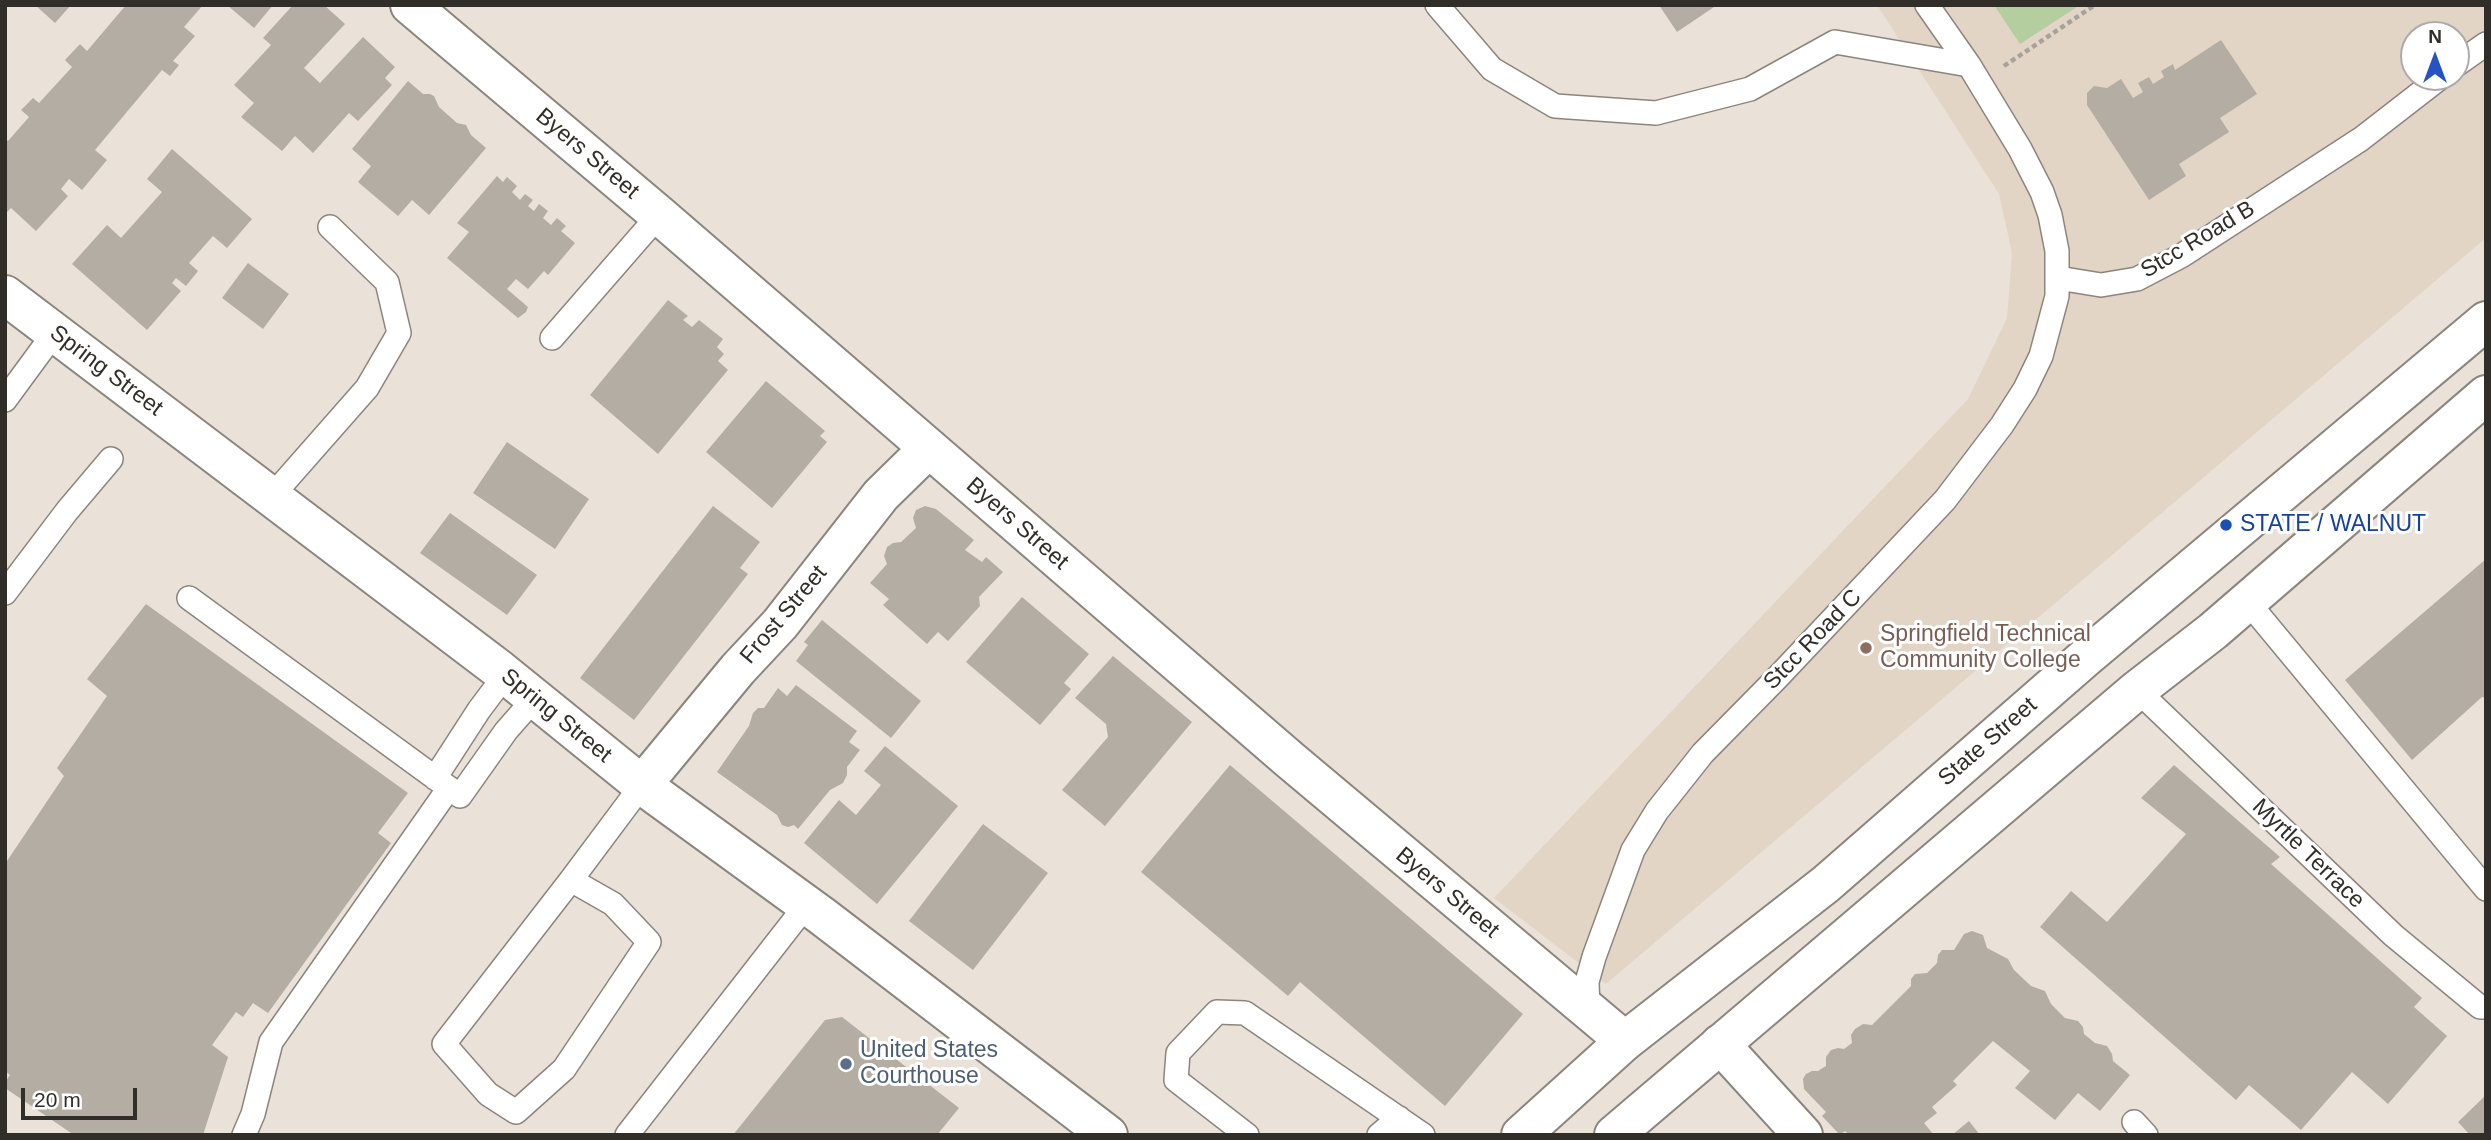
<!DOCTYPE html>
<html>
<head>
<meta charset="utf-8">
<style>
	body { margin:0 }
	#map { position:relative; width:2491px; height:1140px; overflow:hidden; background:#eae2d9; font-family:Arial,sans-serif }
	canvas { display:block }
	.frame { position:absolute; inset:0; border:7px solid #312e2a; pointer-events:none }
	.north { position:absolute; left:2400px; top:21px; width:70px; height:70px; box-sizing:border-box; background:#fff; border:2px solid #adabaa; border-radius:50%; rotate:0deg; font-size:19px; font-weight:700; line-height:28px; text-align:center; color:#312e2a }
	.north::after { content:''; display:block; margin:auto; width:24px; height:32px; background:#2653c2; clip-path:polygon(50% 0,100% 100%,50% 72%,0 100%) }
	.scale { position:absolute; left:21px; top:1088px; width:116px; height:32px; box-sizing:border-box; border:4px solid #312e2a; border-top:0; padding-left:9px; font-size:21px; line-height:24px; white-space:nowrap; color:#312e2a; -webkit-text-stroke:5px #fff; paint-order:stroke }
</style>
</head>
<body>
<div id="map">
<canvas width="2491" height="1140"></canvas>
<div class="frame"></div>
<div class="north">N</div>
<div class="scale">20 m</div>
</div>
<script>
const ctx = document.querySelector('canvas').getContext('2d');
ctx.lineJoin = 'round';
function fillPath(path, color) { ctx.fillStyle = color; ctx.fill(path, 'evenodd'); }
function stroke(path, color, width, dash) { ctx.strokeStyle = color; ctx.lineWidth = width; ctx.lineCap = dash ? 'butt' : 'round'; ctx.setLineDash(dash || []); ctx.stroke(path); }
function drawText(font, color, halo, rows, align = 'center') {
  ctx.font = font + ' Arial,sans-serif'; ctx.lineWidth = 6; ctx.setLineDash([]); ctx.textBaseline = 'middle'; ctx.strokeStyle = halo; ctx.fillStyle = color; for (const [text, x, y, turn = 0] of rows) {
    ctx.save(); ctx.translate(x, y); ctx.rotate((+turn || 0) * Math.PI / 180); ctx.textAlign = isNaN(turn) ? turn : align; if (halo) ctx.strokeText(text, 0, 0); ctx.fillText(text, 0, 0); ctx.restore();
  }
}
fillPath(new Path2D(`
	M1877 5H2486V238L1606 984 1494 898 1968 399 2007 318 2012 253 1999 194ZM2414 35H2456V77H2414Z`), '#e2d5c6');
fillPath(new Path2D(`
	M1994 5H2080L2020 44Z`), '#b4ce9f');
fillPath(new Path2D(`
	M35 5H71L55 23Z
	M126 5H203L184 27 195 36 173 61 179 65 170 76 162 70 95 150 107 160 82 190 69 179 61 189 68 196 36 231 11 208 5 214V138L8 141 29 117 21 110 33 98 39 103 72 67 65 60 80 44 87 51Z
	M227 5H273L254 28Z
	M293 5H324L345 24 304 68 320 83 363 37 395 67 385 78 392 85 358 121 349 113 313 153 295 136 282 151 241 117 254 103 234 85 271 45 263 38Z
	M1659 5H1717L1677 32Z
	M2221 40 2257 94 2220 118 2229 132 2179 164 2186 176 2149 200 2087 105V93L2094 86 2107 88 2121 79 2133 98 2143 92 2138 83 2149 77 2153 84 2164 77 2161 71 2173 64 2175 70Z
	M408 81 423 94H430L434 96 439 107 457 123 466 125 471 135 486 148 429 215 412 200 398 216 358 182 371 166 352 149Z
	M172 149 252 219 227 248 213 236 189 263 198 271 186 286 176 278 172 283 181 291 147 330 72 264 107 225 121 238 162 192 147 179Z
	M497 176 503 182 507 177 517 186 512 192 520 200 525 194 533 200 528 206 534 211 539 204 548 211 543 218 551 225 557 218 566 226 561 231 575 243 548 275 544 271 528 289 516 279 507 289 528 307 526 312 518 318 447 258 469 232 457 223Z
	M248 263 289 294 263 329 222 298Z
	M668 300 688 316 683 320 692 327 699 320 723 339 717 347 724 354 718 361 728 370 658 454 590 395Z
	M766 381 825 431 820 436 827 442 772 508 706 452Z
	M507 442 589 499 555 549 473 493Z
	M713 506 760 542 740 568 748 574 634 720 580 678Z
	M925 506 936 509 974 540 965 550 982 562 986 557 1003 572 979 597 980 606 948 641 938 632 927 644 883 605 889 599 870 583 887 564 884 556 887 547 893 543 901 542 916 528 913 518 916 510Z
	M450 513 537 575 507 615 420 553Z
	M2486 559V698L2482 697 2412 760 2345 680Z
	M1022 597 1089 654 1064 683 1071 689 1040 725 966 662Z
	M146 604 408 793 378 833 391 843 268 1013 253 1003 243 1017 236 1012 212 1045 228 1057 203 1135H74L5 1088V1082L10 1075 5 1071V864L64 776 57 768 107 696 87 679Z
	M822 620 921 701 891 738 796 661 808 645 804 642Z
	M1113 656 1192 722 1105 826 1062 790 1108 737 1106 724 1075 698Z
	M796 685 857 731 849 742 860 750 847 767V775L843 783 830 790 798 829 794 825 788 827 782 825 777 815 717 772 749 726 753 713 758 708H764L778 688 787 696Z
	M885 746 958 806 877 904 804 843 839 800 856 815 881 785 864 771Z
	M1230 765 1523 1014 1445 1106 1300 982 1288 996 1141 872Z
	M2174 765 2280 857 2271 864 2422 998 2414 1007 2447 1036 2388 1104 2352 1072 2301 1130 2249 1085 2236 1100 2040 927 2071 891 2107 922 2186 834 2141 798Z
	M983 824 1048 873 973 970 909 921Z
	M1972 931 1983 935 1987 948 2008 959 2014 970 2031 986 2045 991 2051 1004 2065 1018 2078 1021 2083 1027 2084 1034 2095 1043 2107 1046 2112 1054 2113 1061 2130 1075 2100 1111 2078 1093 2055 1120 2015 1088 2030 1071 1993 1041 1953 1081 1957 1085 1932 1107 1937 1113 1924 1123 1934 1135H1849L1845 1131 1840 1135 1822 1116 1826 1112 1804 1089 1803 1079 1806 1074 1812 1071H1818L1826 1066V1057L1831 1050 1838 1048 1844 1049 1852 1043 1851 1035 1855 1029 1863 1024 1872 1025 1911 986V979L1915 974 1927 973 1937 963 1938 955 1942 950H1954L1964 934Z
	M842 1017 959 1108 937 1135H733L825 1020Z
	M2486 1095V1135H2470L2458 1122Z
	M1969 1121 1980 1135H1952Z`), '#b4ada4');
const service = new Path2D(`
	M1437 5 1492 69 1555 106 1656 113 1750 89 1835 42 1969 65
	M2456 65 2486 44
	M2058 278 2101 285 2137 279 2181 256 2361 139 2441 77
	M552 338 659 215
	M5 400 55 332
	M272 496 367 388 399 333 387 282 330 227
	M5 593 67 511 111 459
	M189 598 460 796 506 731 535 698
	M2247 601 2486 889
	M2137 690 2393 935 2480 1007H2486
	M435 778 479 710 506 674
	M571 880 613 904 649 942 564 1069 516 1112 488 1094 444 1044 571 880 642 785
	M1588 1010 1587 982 1594 957 1633 850 1657 811 1703 753 1776 679 1945 500 2002 425 2025 389 2041 356 2057 296V251L2050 215 2042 192 2020 149 1969 65 1927 5
	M2134 1122 2146 1135
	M244 1135 253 1114 271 1042 449 788
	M627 1135 807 904
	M1247 1135 1176 1080 1178 1053 1217 1012 1245 1013 1423 1135
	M1379 1135 1399 1118`);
const minor = new Path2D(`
	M410 5 659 215 1290 760 1625 1041
	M642 785 738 669 780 624 881 495 929 448
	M1720 1044 1803 1135`);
const secondary = new Path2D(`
	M5 295 500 670 642 785 822 916 1108 1135`);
const primary = new Path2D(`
	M1521 1135 1625 1041 1826 884 2085 658 2486 321
	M1614 1135 2137 690 2213 631 2486 395`);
stroke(service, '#8c857d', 26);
stroke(minor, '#8c857d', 42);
stroke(secondary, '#8c857d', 42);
stroke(primary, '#8c857d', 42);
stroke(new Path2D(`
	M2004 66 2095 5`), '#a8a29b', 4.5, [5, 3.5]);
stroke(service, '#fff', 23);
stroke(minor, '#fff', 38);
stroke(secondary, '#fff', 38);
stroke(primary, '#fff', 38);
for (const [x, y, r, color] of [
	[2226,525,7,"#1a4fb4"],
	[1866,648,7,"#8d6e63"],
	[846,1064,7,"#5c6f8a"]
]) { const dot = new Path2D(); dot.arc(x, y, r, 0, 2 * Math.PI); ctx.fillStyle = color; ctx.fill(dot); stroke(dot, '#fff', 2.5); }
drawText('23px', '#312e2a', '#fff', [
	["Byers Street",587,154,40],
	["Stcc Road B",2198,240,-31],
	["Spring Street",106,371,37],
	["Byers Street",1017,524,41],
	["Frost Street",784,615,-50],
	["Stcc Road C",1813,640,-46],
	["Spring Street",556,716,39],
	["State Street",1988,742,-41],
	["Myrtle Terrace",2308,854,44],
	["Byers Street",1447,893,40]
]);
drawText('23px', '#164399', '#fff', [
	["STATE / WALNUT",2240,525]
], 'left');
drawText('23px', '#785e54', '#fff', [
	["Springfield Technical",1880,635],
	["Community College",1880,661]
], 'left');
drawText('23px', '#4e5e75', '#fff', [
	["United States",860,1051],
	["Courthouse",860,1077]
], 'left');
</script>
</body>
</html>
